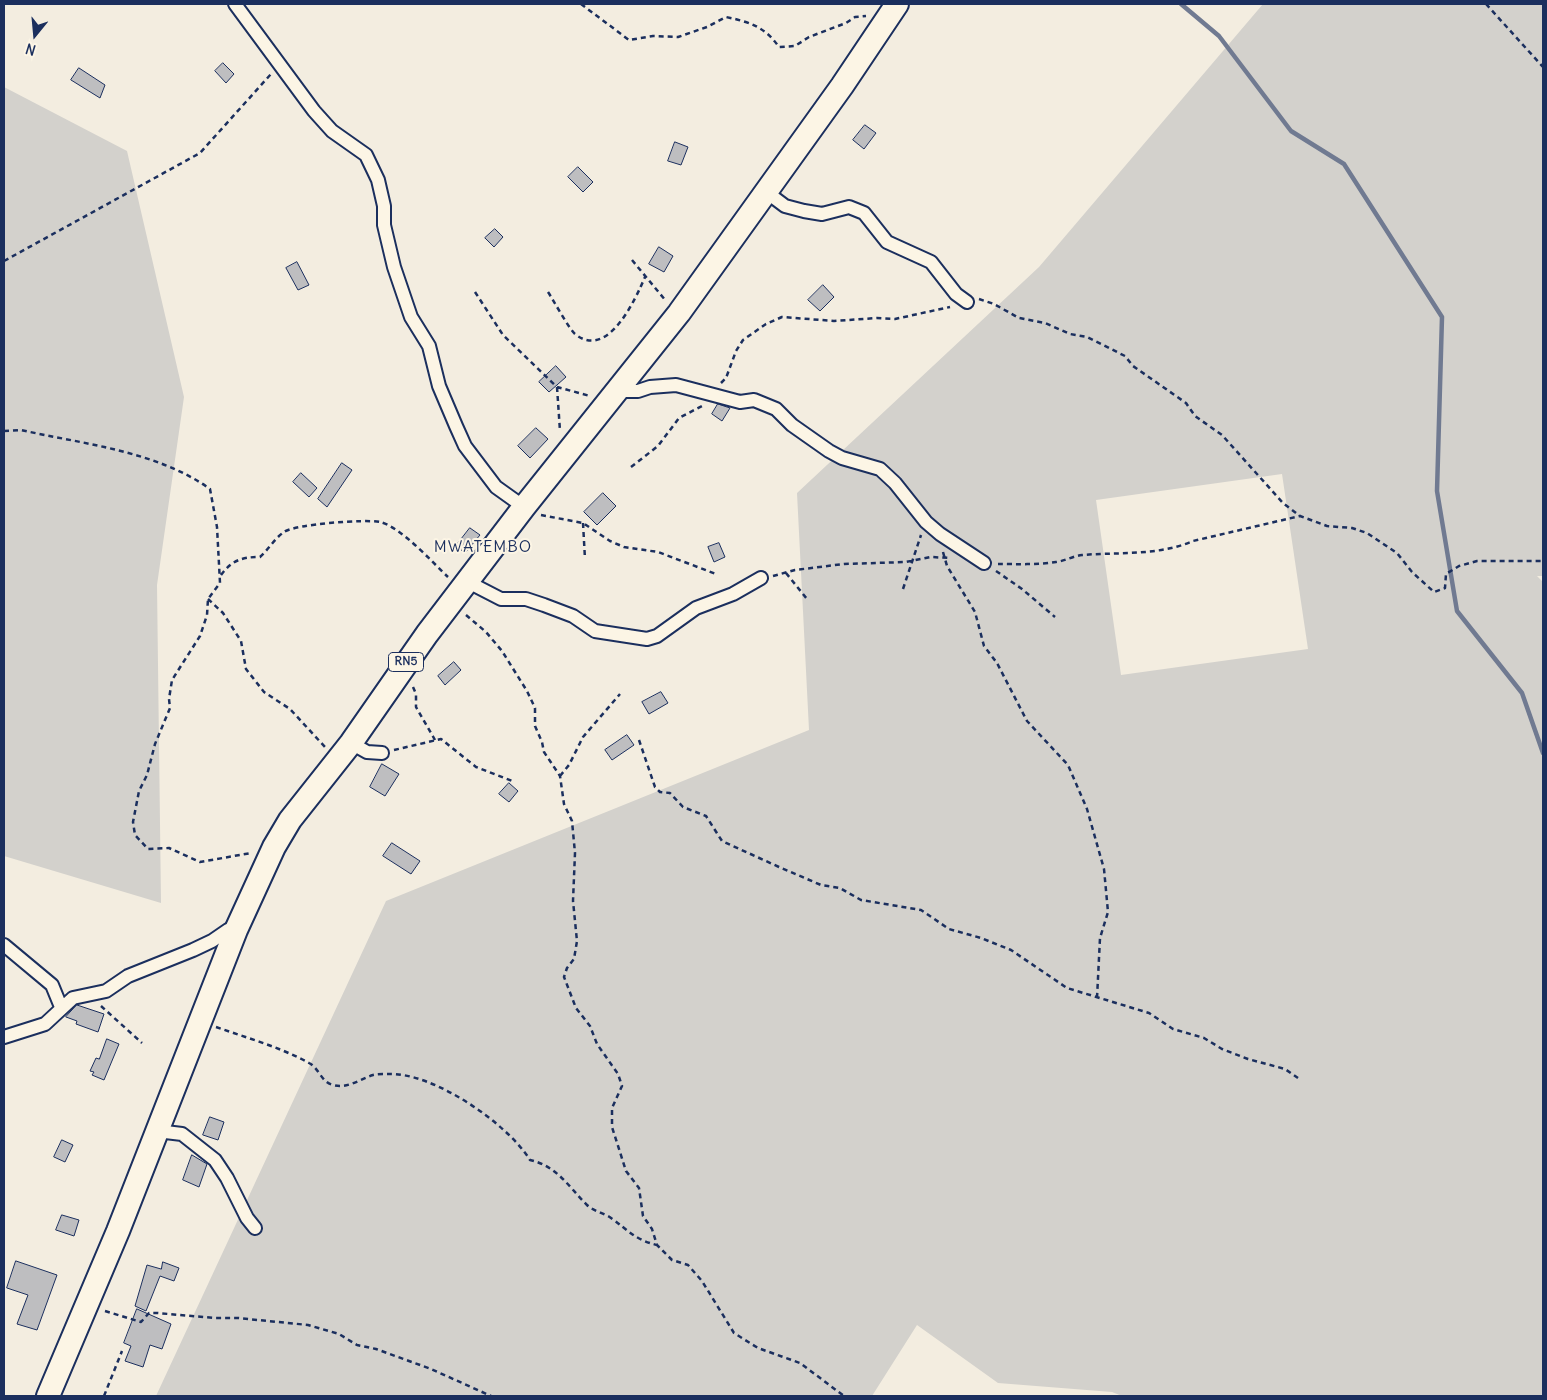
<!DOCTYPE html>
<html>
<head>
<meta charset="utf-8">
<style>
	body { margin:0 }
	#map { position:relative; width:1547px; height:1400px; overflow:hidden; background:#f3ede0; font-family:Delius,sans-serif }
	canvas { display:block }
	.frame { position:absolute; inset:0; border:5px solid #1b2f5e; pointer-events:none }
	.north { position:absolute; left:10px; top:10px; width:50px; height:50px; -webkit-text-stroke:4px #fcf5e5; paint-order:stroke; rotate:197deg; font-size:14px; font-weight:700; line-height:20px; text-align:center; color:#1b2f5e }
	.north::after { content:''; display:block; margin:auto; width:18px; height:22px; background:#1b2f5e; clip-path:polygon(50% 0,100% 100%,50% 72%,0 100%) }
</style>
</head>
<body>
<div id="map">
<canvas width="1547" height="1400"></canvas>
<div class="frame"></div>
<div class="north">N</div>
</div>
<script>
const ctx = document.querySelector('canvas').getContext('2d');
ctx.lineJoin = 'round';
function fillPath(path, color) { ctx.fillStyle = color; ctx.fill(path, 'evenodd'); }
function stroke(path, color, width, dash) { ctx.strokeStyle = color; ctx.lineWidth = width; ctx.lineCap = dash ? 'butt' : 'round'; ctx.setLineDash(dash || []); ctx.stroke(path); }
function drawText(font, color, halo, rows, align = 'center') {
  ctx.font = font + ' Delius,sans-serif'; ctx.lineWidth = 4; ctx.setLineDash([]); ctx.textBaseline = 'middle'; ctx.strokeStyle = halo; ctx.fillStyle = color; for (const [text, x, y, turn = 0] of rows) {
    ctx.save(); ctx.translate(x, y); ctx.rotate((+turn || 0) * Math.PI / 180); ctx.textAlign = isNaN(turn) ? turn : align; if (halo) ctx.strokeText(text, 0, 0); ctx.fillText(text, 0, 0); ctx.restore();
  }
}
fillPath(new Path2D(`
	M1263 4H1543V576H1537L1543 582V1396H1122L1112 1392 998 1383 917 1325 872 1396H156L386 901 809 730 797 493 1039 267ZM1282 474 1308 649 1121 675 1096 500Z
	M4 87 127 151 184 397 157 585 161 903 4 856Z`), '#d3d1cc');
stroke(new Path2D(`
	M1181 4 1219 36 1291 131 1344 164 1442 317 1437 491 1457 611 1522 693 1543 753`), '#707a91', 4.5);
const building = new Path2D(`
	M223 63 234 74 226 83 215 71Z
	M79 68 105 85 100 98 71 80Z
	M865 125 876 133 864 149 853 140Z
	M675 142 688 147 681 165 668 161Z
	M578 167 593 182 583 192 568 177Z
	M495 229 503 237 494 247 485 238Z
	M659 247 673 256 664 272 649 264Z
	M297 262 309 285 298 290 286 268Z
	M823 285 834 297 820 311 808 300Z
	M556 366 566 377 549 392 539 382Z
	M718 404 730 408 722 421 712 414Z
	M536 428 548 439 530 458 518 446Z
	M342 463 352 470 327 507 318 499Z
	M301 473 317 488 309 497 293 482Z
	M603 493 616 506 597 525 584 512Z
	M470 528 480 535 465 553 456 546Z
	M719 543 725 557 714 562 708 547Z
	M454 662 461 670 445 685 438 676Z
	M661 692 668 703 649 714 642 702Z
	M627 735 634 745 612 760 605 750Z
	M382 764 399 774 385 796 370 787Z
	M509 783 518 791 509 802 499 794Z
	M392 843 420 861 411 874 383 856Z
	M77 1005 104 1014 98 1032 76 1024 77 1021 66 1017Z
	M107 1039 119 1044 104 1080 92 1075 94 1072 90 1071 96 1058 99 1059Z
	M210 1117 224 1122 218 1140 203 1135Z
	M62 1140 73 1145 65 1162 54 1157Z
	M192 1155 207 1164 199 1187 183 1180Z
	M62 1215 79 1220 74 1236 56 1230Z
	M16 1261 57 1275 37 1330 17 1324 28 1295 7 1288Z
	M163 1262 179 1268 174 1281 160 1276 146 1311 135 1306 147 1265 161 1269Z
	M137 1309 171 1324 162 1349 150 1345 143 1367 125 1361 131 1346 124 1343Z`);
fillPath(building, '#bebec0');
stroke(building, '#1b2f5e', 1);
const street = new Path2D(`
	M235 4 314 111 332 131 366 155 378 180 384 206V225L394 267 411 317 429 346 439 386 456 426 465 446 496 487 524 507
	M765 191 785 206 804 211 822 214 849 207 864 213 887 242 931 262 956 294 967 302
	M617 391H638L650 387 676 385 740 402 754 400 776 409 792 425 829 451 842 458 880 469 895 483 926 522 940 534 984 563
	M468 582 501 599H526L544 605 573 616 595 631 647 639 657 636 696 608 733 594 761 578
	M351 743 367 752 382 753
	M4 945 52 985 61 1007
	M4 1037 45 1024 73 998 106 991 128 976 193 950 212 941 228 930H236
	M157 1131 182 1134 215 1160 227 1178 247 1218 255 1228`);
const highway = new Path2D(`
	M48 1396 118 1231 236 930 274 847 290 820 351 743 427 634 524 507 679 313 842 86 897 4`);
stroke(street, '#1b2f5e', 16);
stroke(highway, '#1b2f5e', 26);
stroke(new Path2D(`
	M581 4 629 40 653 36 678 37 707 27 726 17C750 22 765 27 779 47L795 46 809 37 846 23 855 17 866 16
	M1486 4 1543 67
	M632 260 666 301
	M4 261 200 153 271 74
	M475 292 503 335 557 387 590 396
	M548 292C554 301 569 329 575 334 608 361 636 298 645 277
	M979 299 994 304 1019 318 1045 323 1070 334 1087 337 1125 356 1133 366 1186 403 1195 416 1222 435 1283 503 1300 516 1327 526 1352 528 1367 533 1397 553 1412 572 1434 592 1445 588 1446 574 1459 566 1477 561H1543
	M721 383 726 378 736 351 743 340 766 324 782 317 834 321 877 318 895 319 950 307
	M557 387 560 431
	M4 431 21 430C83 444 157 451 210 489L217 527 220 583 208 599 207 615 200 636 172 680 169 699 170 708 155 744 147 775 139 791 133 822 135 835 148 849 169 848 200 862 251 853
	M631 467 658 446 679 418 702 406
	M541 515 583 523 610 541 624 547 658 552 716 574
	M583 523 585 559
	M943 552 947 566 975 612 984 646 997 663 1027 721 1068 765 1087 809 1104 869 1108 912 1100 938 1097 998
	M998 564C1016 564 1038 565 1056 562 1065 561 1073 556 1082 555 1118 552 1159 556 1193 541L1300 516
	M996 571 1022 589 1055 617
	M786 573 807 599
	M221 575C232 560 242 557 260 557 268 550 275 538 284 532 295 524 366 519 380 522 401 527 432 562 448 577
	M773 576 795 570 844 564 906 562 931 557 950 558
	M903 589 921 535
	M208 599 223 613 241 641 246 669 264 692 290 709 325 747
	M466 615 486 632 502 651 527 691 535 708V726L542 742 544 752 560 776 564 804 572 821 575 853 573 901 577 941 574 959 567 968 564 977 576 1008 590 1026 597 1044 618 1074 622 1086 612 1108V1127L626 1171 639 1188 643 1216 652 1229 657 1245 672 1260 688 1265 702 1281 734 1333 758 1348 800 1363 844 1396
	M413 687 416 694V707L435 740
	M639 740 655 787 660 792 670 793 683 807 706 816 722 841 779 867 821 885 840 888 861 900 921 910 949 929 981 938 1011 950 1067 988 1149 1013 1173 1029 1204 1038 1222 1049 1248 1059 1285 1069 1298 1078
	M394 750 441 739 476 767 515 782
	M560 776 569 765 583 737 620 694
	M101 1006 142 1043
	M216 1027C247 1038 280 1047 309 1063 319 1068 321 1082 333 1085 348 1089 360 1079 373 1075 377 1074 383 1074 388 1074 433 1072 507 1123 530 1160 557 1166 568 1186 587 1205 593 1211 604 1213 611 1218 628 1230 635 1240 657 1245
	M105 1311 141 1322 149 1313H157L216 1318H238L308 1325 339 1334 357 1345 376 1349 431 1369 491 1396
	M104 1396 122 1351`), '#1b2f5e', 2.5, [5, 4]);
stroke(street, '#fcf5e5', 12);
stroke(highway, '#fcf5e5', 22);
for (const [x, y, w] of [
	[406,662,35]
]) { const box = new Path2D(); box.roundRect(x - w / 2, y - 9.5, w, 19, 4); ctx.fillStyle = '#fcf5e5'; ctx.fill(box); stroke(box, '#1b2f5e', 1); }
drawText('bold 12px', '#1b2f5e', null, [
	["RN5",406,662]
]);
ctx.letterSpacing = '1px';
drawText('16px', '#1b2f5e', '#fcf5e5', [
	["MWATEMBO",483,547]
]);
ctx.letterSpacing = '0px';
</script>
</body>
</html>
